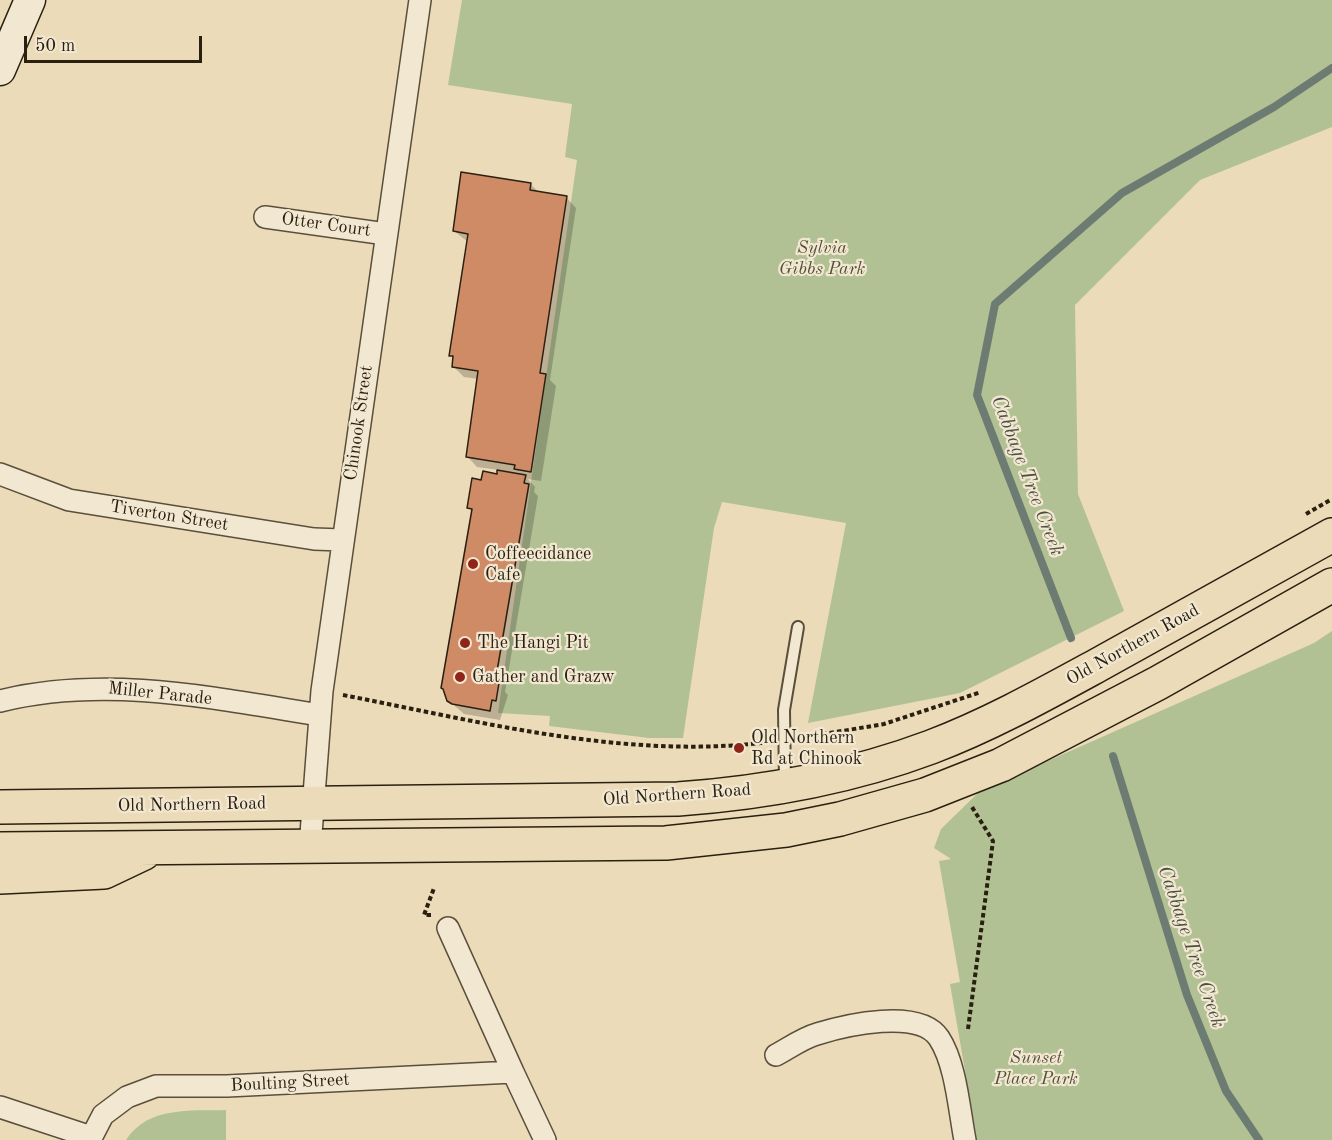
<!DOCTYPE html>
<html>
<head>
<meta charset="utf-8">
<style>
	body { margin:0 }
	#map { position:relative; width:1332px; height:1140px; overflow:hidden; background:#ebdbb9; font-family:"Old Standard TT",serif }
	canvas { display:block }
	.scale { position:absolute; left:24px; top:36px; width:178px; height:27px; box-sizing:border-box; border:3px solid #2a2011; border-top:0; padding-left:8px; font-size:18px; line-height:21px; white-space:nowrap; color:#2a2011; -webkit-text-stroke:4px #f2e8d2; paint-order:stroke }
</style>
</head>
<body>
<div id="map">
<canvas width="1332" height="1140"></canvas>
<div class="scale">50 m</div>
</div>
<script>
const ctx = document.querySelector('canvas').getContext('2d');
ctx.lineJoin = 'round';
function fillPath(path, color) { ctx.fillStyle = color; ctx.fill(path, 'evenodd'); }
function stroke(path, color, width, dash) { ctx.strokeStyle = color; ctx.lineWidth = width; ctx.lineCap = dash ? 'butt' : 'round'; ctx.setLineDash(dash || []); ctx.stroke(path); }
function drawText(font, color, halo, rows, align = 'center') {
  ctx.font = font + ' "Old Standard TT",serif'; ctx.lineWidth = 4.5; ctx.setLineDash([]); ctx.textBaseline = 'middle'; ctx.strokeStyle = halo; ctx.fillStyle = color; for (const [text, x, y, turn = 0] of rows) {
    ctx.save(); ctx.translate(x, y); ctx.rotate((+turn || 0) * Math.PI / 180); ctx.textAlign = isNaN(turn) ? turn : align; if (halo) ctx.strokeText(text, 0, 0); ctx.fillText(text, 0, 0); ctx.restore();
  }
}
fillPath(new Path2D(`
	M462 0H1332V127L1200 180 1075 305 1078 494 1124 611 960 693 808 723 846 523 722 502 714 528 683 738H649L549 726 550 716 498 713 577 160 565 157 572 104 448 85Z
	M1332 631V1140H977L950 984 960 982 939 861 951 859 934 848 941 829 980 791 1314 643Z
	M226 1110V1140H126C148 1106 190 1111 226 1110Z`), '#b2c193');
fillPath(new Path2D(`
	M530 184 540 193 566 197 576 208 550 380 556 386 541 481 528 479 535 487 534 492 538 496 505 692 508 695 500 720 464 714 448 700 473 512 468 507 482 482 498 475 499 470 477 467 467 456 479 379 464 377 454 367 455 359 451 355 468 242 454 231Z`), '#0003');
stroke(new Path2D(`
	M1071 638 977 395 995 304 1122 193 1274 107 1332 68
	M1113 756 1187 995 1226 1091 1259 1140`), '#6d7c73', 8);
const building = new Path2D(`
	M461 172 531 183 530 190 567 196 540 373 546 374 531 472 514 469 515 465 466 457 478 371 452 367 453 356H449L468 234 453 231Z
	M497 470 526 475 524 483 529 484 495 683H499L496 701 492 700 490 711 452 704 447 701 443 689 441 688 472 509 467 508 472 478 481 480 483 471 497 474Z`);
fillPath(building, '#cf8a66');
stroke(building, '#2a2011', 1.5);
const lane = new Path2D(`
	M785 782 784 710 798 627`);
const street = new Path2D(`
	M265 217 386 234
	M0 474 69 500 314 539 342 540
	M0 701C106 675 213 698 319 715
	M310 847 322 691 420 0
	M448 928 513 1072
	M776 1055C789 1048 803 1038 817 1034 846 1025 919 1008 939 1038 956 1064 959 1109 965 1140
	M0 1107 91 1137
	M90 1140 103 1115 127 1097 156 1086H227L513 1072 545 1140`);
const secondary = new Path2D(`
	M0 70 30 0`);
const highway = new Path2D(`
	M0 807 678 799C763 793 851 777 931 747 989 725 1043 695 1098 665 1176 622 1254 578 1332 535
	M0 849 666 843 786 830 840 819 925 795 1001 765 1158 683 1332 585
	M0 877 104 872 144 853`);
stroke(lane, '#5a4f3b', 14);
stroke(street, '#5a4f3b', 24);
stroke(secondary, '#2a2011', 33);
stroke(highway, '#2a2011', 36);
stroke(new Path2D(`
	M1306 514 1332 499
	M343 695C482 722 626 760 769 742
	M800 738 884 724 981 692
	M431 915H424L434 888
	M968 1029 993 841 972 807`), '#2a2011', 4, [4.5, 3]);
stroke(lane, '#f2e8d2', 10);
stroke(street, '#f2e8d2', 21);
stroke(secondary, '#f2e8d2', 30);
stroke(highway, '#ebdbb9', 33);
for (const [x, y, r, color] of [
	[473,564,6,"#8f2418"],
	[465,643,6,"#8f2418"],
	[460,677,6,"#8f2418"],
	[739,748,6,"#8f2418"]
]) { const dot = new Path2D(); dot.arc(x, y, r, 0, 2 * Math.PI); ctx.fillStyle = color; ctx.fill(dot); stroke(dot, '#f2e8d2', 2); }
drawText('18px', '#2a2011', '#f2e8d2', [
	["Otter Court",326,225,8],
	["Chinook Street",359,423,-82],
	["Tiverton Street",169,516,9],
	["Old Northern Road",1133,645,-29],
	["Miller Parade",160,694,6],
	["Old Northern Road",677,795,-4],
	["Old Northern Road",192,805,-1],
	["Boulting Street",290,1083,-3]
]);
drawText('italic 18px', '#535038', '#f2e8d2', [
	["Sylvia",822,248],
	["Gibbs Park",822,269],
	["Sunset",1036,1058],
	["Place Park",1036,1079]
]);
drawText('18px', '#2a2011', '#f2e8d2', [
	["Coffeecidance",485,554],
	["Cafe",485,575],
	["The Hangi Pit",477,643],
	["Gather and Grazw",472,677],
	["Old Northern",751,738],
	["Rd at Chinook",751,759]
], 'left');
drawText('italic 20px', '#4b4e42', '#f2e8d2', [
	["Cabbage Tree Creek",1027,476,69],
	["Cabbage Tree Creek",1191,947,71]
]);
</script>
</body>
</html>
